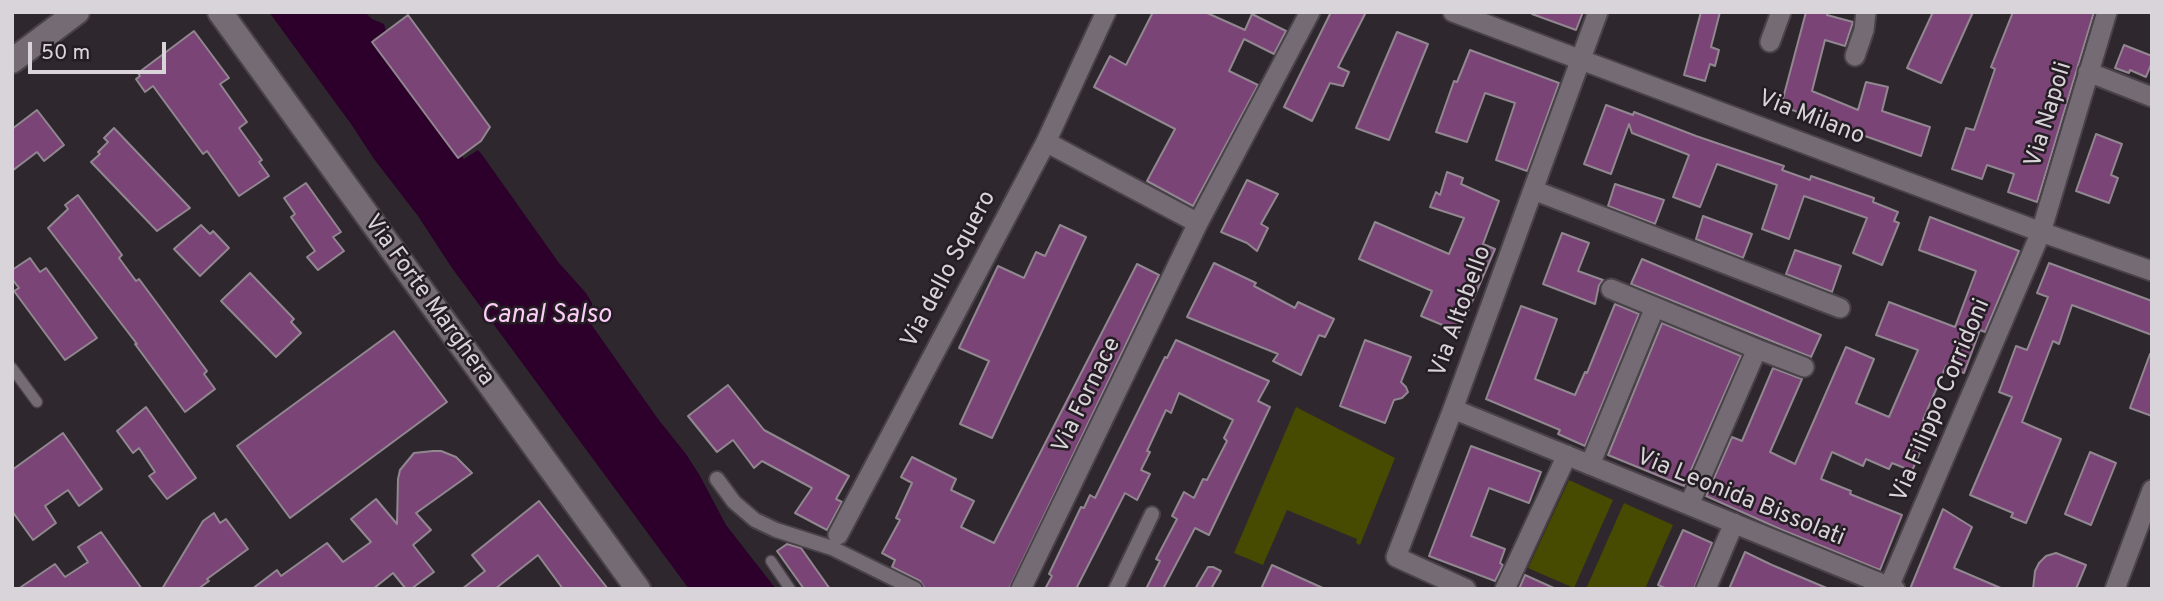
<!DOCTYPE html>
<html>
<head>
<meta charset="utf-8">
<style>
	body { margin:0 }
	#map { position:relative; width:2164px; height:601px; overflow:hidden; background:#2f272e; font-family:Overpass,sans-serif }
	canvas { display:block }
	.frame { position:absolute; inset:0; border:14px solid #d9d4d9; pointer-events:none }
	.scale { position:absolute; left:28px; top:42px; width:138px; height:32px; box-sizing:border-box; border:4px solid #d9d4d9; border-top:0; padding-left:9px; font-size:21px; line-height:24px; white-space:nowrap; color:#d9d4d9; -webkit-text-stroke:5px #251d24; paint-order:stroke }
</style>
</head>
<body>
<div id="map">
<canvas width="2164" height="601"></canvas>
<div class="frame"></div>
<div class="scale">50 m</div>
</div>
<script>
const ctx = document.querySelector('canvas').getContext('2d');
ctx.lineJoin = 'round';
function fillPath(path, color) { ctx.fillStyle = color; ctx.fill(path, 'evenodd'); }
function stroke(path, color, width, dash) { ctx.strokeStyle = color; ctx.lineWidth = width; ctx.lineCap = dash ? 'butt' : 'round'; ctx.setLineDash(dash || []); ctx.stroke(path); }
function drawText(font, color, halo, rows, align = 'center') {
  ctx.font = font + ' Overpass,sans-serif'; ctx.lineWidth = 5; ctx.setLineDash([]); ctx.textBaseline = 'middle'; ctx.strokeStyle = halo; ctx.fillStyle = color; for (const [text, x, y, turn = 0] of rows) {
    ctx.save(); ctx.translate(x, y); ctx.rotate((+turn || 0) * Math.PI / 180); ctx.textAlign = isNaN(turn) ? turn : align; if (halo) ctx.strokeText(text, 0, 0); ctx.fillText(text, 0, 0); ctx.restore();
  }
}
fillPath(new Path2D(`
	M1296 407 1395 458 1360 545 1356 543 1357 539 1287 510 1263 565 1234 553Z
	M1569 480 1613 500 1574 588 1528 568Z
	M1624 503 1673 525 1645 589H1586Z`), '#474a01');
fillPath(new Path2D(`
	M269 12H365L372 19 384 24 386 31 373 39 464 159 478 150 483 156 559 263 586 293 592 303 591 324 658 419 686 454 700 476 726 525 776 589H689L452 268 418 216 374 159 351 124Z`), '#2c002b');
const building = new Path2D(`
	M1153 12H1205L1245 30 1252 14 1286 31 1274 54 1244 39 1229 71 1258 85 1193 206 1147 181 1175 129 1094 87 1110 56 1126 65Z
	M1331 12H1366L1338 67 1349 72 1343 86 1330 83 1312 121 1284 107Z
	M1533 12H1583L1576 30 1532 14Z
	M1701 12H1720L1711 47 1719 50 1715 66 1710 64 1705 81 1684 75Z
	M1806 12H1828L1827 15 1853 22 1845 46 1825 40 1812 91 1858 110 1866 82 1888 87 1882 111 1930 127 1921 156 1781 106Z
	M1933 12H1973L1941 83 1907 68Z
	M2013 12H2094L2037 202 2008 192 2014 174 1987 165 1982 179 1952 169 1966 128 1974 130 1995 69 1991 67Z
	M408 15 490 127 481 141 458 158 372 42Z
	M194 31 229 78 220 84 247 122 239 128 262 160 259 162 269 176 239 196 207 151 203 154 153 86 145 92 136 79 140 76 138 73Z
	M1397 32 1428 44 1389 140 1356 128Z
	M2124 45 2152 56V62L2146 77 2130 70 2129 73 2115 68Z
	M1470 50 1559 83 1527 171 1496 160 1515 103 1485 93 1467 142 1436 132 1454 81 1457 82Z
	M1606 105 1633 115 1634 112 1696 136 1784 166 1782 170 1810 180 1811 176 1874 198 1873 202 1898 212 1894 221 1899 223 1882 265 1853 253 1867 218 1804 196 1789 239 1762 229 1777 185 1717 164 1700 207 1673 197 1689 155 1632 133 1629 124 1611 174 1584 164Z
	M37 110 64 145 44 161 37 152 12 171V129Z
	M114 128 190 208 157 231 91 162 100 154 98 152 108 142 104 138Z
	M2096 134 2122 144 2111 175 2118 178 2109 203 2076 191Z
	M1447 172 1463 178 1461 184 1499 201 1483 244 1495 249 1459 332 1421 316 1432 291 1359 259 1375 222 1449 254 1464 218 1430 207 1436 192 1440 195Z
	M1247 180 1278 194 1261 224 1268 228 1257 251 1247 243 1221 232Z
	M306 183 341 232 333 237 344 251 318 270 307 257 315 251 291 217 295 214 284 198Z
	M1615 184 1664 200 1655 224 1608 206Z
	M78 195 122 255 119 258 136 281 139 279 207 371 204 374 215 389 185 412 135 344H137L48 228 68 209 65 205Z
	M1703 216 1752 234 1743 258 1696 239Z
	M1930 217 2019 251 1985 332 1980 330 1964 373 1946 366 1923 420 1932 424 1912 471 1892 463 1889 469 1866 459 1863 466 1832 452 1821 479 1851 491 1850 494 1902 515 1880 570 1780 529 1706 496 1732 437 1742 441 1773 368 1802 379 1770 452 1795 464 1846 347 1874 359 1856 403 1889 417 1918 350 1876 335 1889 302 1955 327 1976 271 1919 250Z
	M201 225 210 234 213 231 229 248 200 276 174 249Z
	M1060 225 1086 237 992 438 960 424 989 361 959 348 998 266 1024 278 1036 252 1045 256Z
	M1562 233 1589 243 1578 271 1603 280 1599 285 1595 304 1543 284Z
	M1795 250 1841 266 1832 292 1786 274Z
	M30 258 40 272 46 268 97 338 65 360 14 291 19 288 12 279V270Z
	M1642 259 1821 335 1811 357 1631 284Z
	M1214 263 1256 283 1254 286 1295 308 1298 302 1334 319 1325 337 1319 335 1301 375 1273 361 1278 354 1187 317Z
	M2049 263 2152 301V335L2072 305 2059 344 2053 341 2022 422 2061 439 2026 523 2011 517 2013 513 1970 495 2012 397 1999 392 2016 346 2027 350 2048 297 2037 293Z
	M1137 264 1159 275 1009 589H925L920 581 892 567 895 560 882 553 900 520 896 518 912 483 901 477 912 457 956 479 951 490 974 501 961 527 994 543Z
	M250 273 294 319 291 322 301 333 276 357 221 301Z
	M1615 304 1639 314 1585 446 1558 434 1560 430 1486 399 1521 306 1557 319 1535 379 1575 395 1585 372 1587 373Z
	M1662 323 1741 356 1684 486 1608 455Z
	M394 331 447 402 290 518 237 446Z
	M1176 340 1269 381 1258 401 1270 407 1209 535 1195 528 1163 589H1146L1160 561 1156 559 1177 519 1172 516 1184 492 1194 498 1203 479 1207 480 1227 441 1224 438 1233 420 1179 393 1171 413 1166 410 1147 451 1150 452 1141 470 1150 474 1137 500 1125 493 1076 589H1045L1052 576 1049 574 1081 507 1084 508 1090 495 1095 498 1165 357 1167 358Z
	M1365 340 1411 357 1401 382 1406 387 1408 392 1402 398 1394 400 1385 423 1340 406Z
	M2150 354H2152V416L2130 408Z
	M728 385 764 430 849 476 836 499 842 502 827 530 795 513 812 488 762 461 754 468 733 440 717 452 688 416Z
	M146 407 196 478 167 499 149 476 155 472 139 448 133 453 117 431Z
	M63 433 102 489 79 506 68 490 45 506 56 523 33 540 12 511V470Z
	M1471 446 1541 472 1529 503 1489 488 1471 536 1505 549 1500 563 1503 565 1495 581 1429 556Z
	M433 451H441L456 457 472 473 416 513 431 530 413 545 434 572 411 589H406L393 573 373 589H252L277 570 281 576 327 543 343 562 371 542 351 519 376 499 397 524 398 479 400 470 414 453Z
	M2090 452 2116 463 2091 525 2065 514Z
	M539 501 608 589H563L538 555 495 589H462L485 571 472 555Z
	M1943 509 1972 527 1954 568 2003 589H1910Z
	M214 513 220 523 226 519 248 549 207 579 209 581 198 589H162L203 521Z
	M1683 530 1712 543 1694 589H1667L1658 585Z
	M101 532 142 589H18L55 564 65 577 88 562 78 547Z
	M787 544 801 548 830 589H804L777 551Z
	M1745 552 1772 565 1829 589H1729Z
	M2056 553 2086 565 2076 589H2033L2035 571 2039 563 2046 556Z
	M1272 565 1325 589H1261Z
	M1208 567H1213L1221 571 1211 589H1195Z
	M1525 575 1556 589H1519Z`);
fillPath(building, '#7a4576');
stroke(building, '#918790', 2);
const service = new Path2D(`
	M12 368 37 402
	M771 561 790 589`);
const pedestrian = new Path2D(`
	M717 479 734 502 755 520 776 530 832 548 915 589
	M1116 589 1152 514`);
const minor = new Path2D(`
	M1453 12 2041 232 2152 271
	M1770 42 1781 12
	M1855 56 1864 30 1866 12
	M2088 72 2152 97
	M1046 142 1198 223
	M1533 190 1840 308
	M1611 289 1655 307
	M1757 349 1804 367
	M1453 409 1895 589
	M1590 465 1655 307 1757 349 1689 505
	M838 535 1046 142 1106 12
	M1021 589 1198 223 1310 12
	M1466 589 1396 557 1453 409 1598 12
	M1505 589 1567 455
	M1706 589 1734 523
	M1888 589 2041 232 2107 12
	M2115 589 2152 490`);
const tertiary = new Path2D(`
	M220 12 638 589
	M12 61 77 12`);
stroke(service, '#494349', 13);
stroke(pedestrian, '#494349', 18);
stroke(minor, '#494349', 23);
stroke(tertiary, '#494349', 28);
stroke(service, '#756b74', 10);
stroke(pedestrian, '#756b74', 14);
stroke(minor, '#756b74', 19);
stroke(tertiary, '#756b74', 24);
drawText('24px', '#d9d4d9', '#251d24', [
	["Via Napoli",2050,115,-73],
	["Via Milano",1811,119,21],
	["Via dello Squero",950,270,-62],
	["Via Forte Marghera",428,301,54],
	["Via Altobello",1462,312,-70],
	["Via Fornace",1088,396,-64],
	["Via Filippo Corridoni",1942,401,-67],
	["Via Leonida Bissolati",1740,499,22]
]);
drawText('italic 26px', '#fdcdf8', '#251d24', [
	["Canal Salso",546,317]
]);
</script>
</body>
</html>
